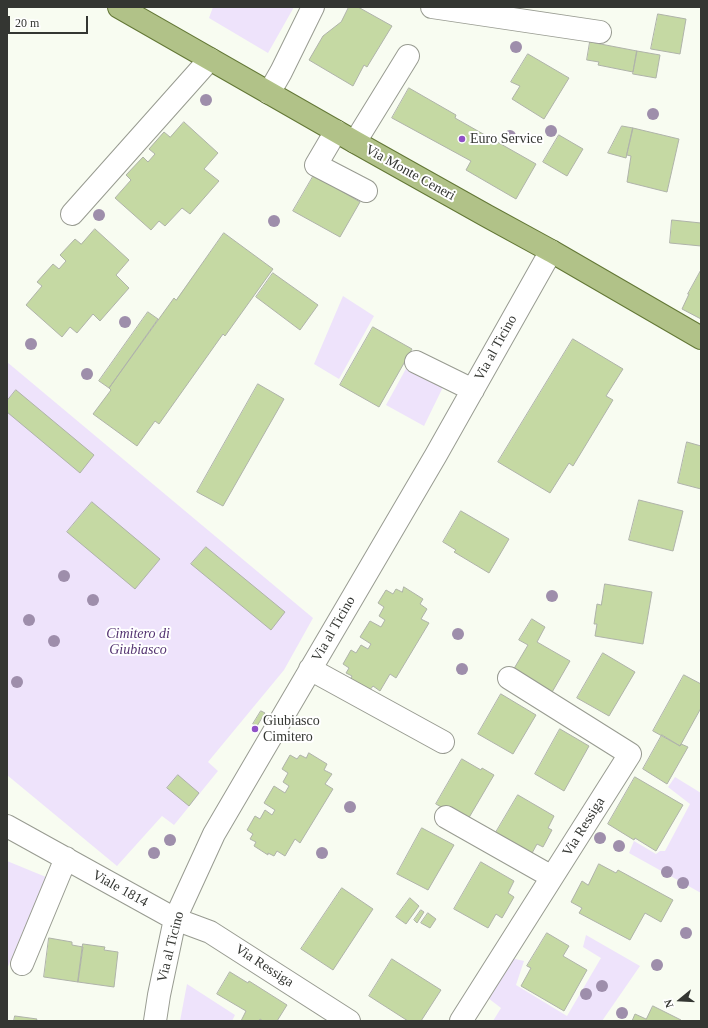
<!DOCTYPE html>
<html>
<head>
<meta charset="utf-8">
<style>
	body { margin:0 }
	#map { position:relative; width:708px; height:1028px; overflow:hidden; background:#f8fcf1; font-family:"Times New Roman",serif }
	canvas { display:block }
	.frame { position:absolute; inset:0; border:8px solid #343632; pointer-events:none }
	.north { position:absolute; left:660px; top:980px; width:40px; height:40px; -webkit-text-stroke:3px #fff; paint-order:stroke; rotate:252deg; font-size:11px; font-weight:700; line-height:16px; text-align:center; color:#343632 }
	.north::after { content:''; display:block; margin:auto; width:14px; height:18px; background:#343632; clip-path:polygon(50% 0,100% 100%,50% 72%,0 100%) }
	.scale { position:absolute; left:8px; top:16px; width:80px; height:18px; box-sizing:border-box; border:2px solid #343632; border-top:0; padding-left:5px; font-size:12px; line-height:14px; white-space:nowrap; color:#343632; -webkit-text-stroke:3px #fff; paint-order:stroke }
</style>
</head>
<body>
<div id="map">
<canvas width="708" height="1028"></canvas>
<div class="frame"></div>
<div class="north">N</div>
<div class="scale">20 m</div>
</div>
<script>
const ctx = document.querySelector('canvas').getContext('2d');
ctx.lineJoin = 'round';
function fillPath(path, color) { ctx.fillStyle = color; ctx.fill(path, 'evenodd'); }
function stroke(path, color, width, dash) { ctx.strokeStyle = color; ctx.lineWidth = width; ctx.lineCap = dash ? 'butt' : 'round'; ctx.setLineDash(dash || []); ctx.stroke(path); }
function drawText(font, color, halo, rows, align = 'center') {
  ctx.font = font + ' "Times New Roman",serif'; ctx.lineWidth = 4; ctx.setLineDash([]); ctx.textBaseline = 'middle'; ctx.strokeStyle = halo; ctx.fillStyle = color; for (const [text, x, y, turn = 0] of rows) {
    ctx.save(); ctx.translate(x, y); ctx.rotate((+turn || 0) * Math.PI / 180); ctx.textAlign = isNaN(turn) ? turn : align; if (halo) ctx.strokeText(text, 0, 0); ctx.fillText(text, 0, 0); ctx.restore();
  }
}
fillPath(new Path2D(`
	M213 7H294L268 53 209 18Z
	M343 296 374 316 339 379 314 364Z
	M7 362 313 618 284 670 208 762 218 771 174 825 162 816 117 866 7 775Z
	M408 365 444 385 424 426 386 405Z
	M675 777 701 793V893L629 853 634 841 656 854 660 851H665L690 804 668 787Z
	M7 861 46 877 7 969Z
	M586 935 640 966 602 1021H493L501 1008 488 998 511 958 524 961 516 985 567 1016 601 958 583 947Z
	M187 984 235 1015 232 1021H180Z`), '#eee3fb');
const building = new Path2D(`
	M349 7H358L392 26 367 67 364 65 353 86 309 60 323 36 341 22Z
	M658 14 686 19 680 54 651 49Z
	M590 42 637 51 633 72 598 65 599 62 587 60Z
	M637 51 660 55 656 78 633 74Z
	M528 54 569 78 544 119 512 99 520 86 511 82Z
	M409 88 456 115 455 118 536 164 516 199 466 170 471 161 392 118Z
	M184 122 218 153 204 169 219 181 190 214 182 208 165 226 159 221 151 230 115 198 131 180 126 175 143 157 148 162 155 154 149 149 164 132 170 137Z
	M622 126 633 128 626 158 608 153Z
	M633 128 679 139 667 192 627 182 631 156 627 155Z
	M559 135 583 149 567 176 543 162Z
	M314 175 360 202 340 237 293 211Z
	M672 220 701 223V246L670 243Z
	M95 229 129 260 116 275 129 288 100 321 93 314 77 333 70 327 62 337 26 305 42 286 37 282 53 264 59 269 66 261 60 255 75 239 81 244Z
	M224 233 273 269 225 336 223 334 159 424 155 421 137 446 93 414 111 390 109 388 174 298 176 300Z
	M701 270V319L682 309 689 294H688Z
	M273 273 318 305 300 330 256 297Z
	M148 312 158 319 109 388 99 381Z
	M373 327 412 349 379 407 340 385Z
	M573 339 623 369 606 396 613 400 573 466 569 463 550 493 498 462Z
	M258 384 284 399 223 506 197 492Z
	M16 390 94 455 80 473 7 412V401Z
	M687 442 701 446V489L678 483Z
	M639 500 683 511 673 551 629 540Z
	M92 502 160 559 135 589 67 532Z
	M461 511 509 539 489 573 454 552 456 550 443 542Z
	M206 547 285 612 271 630 191 564Z
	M605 584 652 592 643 644 595 636 597 624H594L597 604 601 605Z
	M404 587 423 599 420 604 427 609 421 619 429 623 396 678 390 674 380 691 373 686 369 691 350 680 352 676 346 673 349 668 343 664 351 650 356 653 361 645 368 649 371 644 360 637 370 621 381 627 385 620 379 616 384 607 378 603 386 590 393 594 396 589 402 592Z
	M532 619 545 627 537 642 570 661 551 694 512 672 528 645 519 640Z
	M603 653 635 672 609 716 577 698Z
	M684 675 701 684V708L680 746 653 731Z
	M501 694 536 715 513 754 478 734Z
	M261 711 265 713 257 726 253 724Z
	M560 729 589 746 564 791 535 774Z
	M662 735 680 746 681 744 688 747 667 784 643 769Z
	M309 753 327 764 324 770 332 774 325 784 333 789 300 843 295 839 285 856 277 851 274 856 268 853V855L254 846 256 842 250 839 253 834 247 830 255 816 260 819 265 810 272 815 275 810 264 803 274 786 285 793 289 786 283 782 288 773 282 769 290 755 297 759 300 755 306 758Z
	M462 759 481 770 482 768 494 775 467 821 457 816 436 804Z
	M178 775 199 793 189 806 167 788Z
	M635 777 683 805 656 851 635 838 634 840 608 824Z
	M518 795 554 816 548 828 552 830 543 847 537 844 531 855 495 834Z
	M422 828 454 845 428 890 397 874Z
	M481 862 514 881 508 893 514 897 502 918 496 914 488 928 454 909Z
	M599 864 616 873 618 870 673 900 661 922 645 913 630 940 579 913 582 908 571 902 582 881 588 885Z
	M342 888 373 909 333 970 301 949Z
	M410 898 419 906 406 924 396 917Z
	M421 910 424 912 417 923 414 920Z
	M428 913 436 919 430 928 421 923Z
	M547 933 569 946 563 956 587 970 564 1011 521 986 531 968 527 966Z
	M49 938 72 942V945L83 947 78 982 44 977Z
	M83 944 105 947 104 950 118 952 114 987 78 982Z
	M392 959 441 990 421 1021H408L369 996Z
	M230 972 248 983 249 981 287 1005 277 1021H263L260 1019 259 1021H241L246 1011 217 994Z
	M653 1006 681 1020 680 1021H632L635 1014 646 1019Z
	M15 1016 37 1019 36 1021H14Z`);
fillPath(building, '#c5d9a3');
stroke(building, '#afb3a9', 1);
const minor = new Path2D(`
	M432 7 600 32
	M269 93 281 72 313 7
	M336 131 316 165 366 191
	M355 142 408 56
	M72 214 210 59
	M416 362 473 390
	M310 669 443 742
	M446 817 552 877
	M7 826 175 919 210 932 349 1021
	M22 964 66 858
	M155 1021 159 995 175 919 214 834 436 455 551 251
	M461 1021 630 754 509 678`);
const major = new Path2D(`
	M119 7 355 142 487 216 551 251 701 338`);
stroke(minor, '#989b91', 24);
stroke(major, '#637736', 24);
stroke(minor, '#fff', 22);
stroke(major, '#b1c288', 22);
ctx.fillStyle = '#9e8eab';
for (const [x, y] of [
	[516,47],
	[206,100],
	[653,114],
	[551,131],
	[510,136],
	[99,215],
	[274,221],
	[125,322],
	[31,344],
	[87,374],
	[64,576],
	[552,596],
	[93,600],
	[29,620],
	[458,634],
	[54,641],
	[462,669],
	[17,682],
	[350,807],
	[600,838],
	[170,840],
	[619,846],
	[154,853],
	[322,853],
	[667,872],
	[683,883],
	[686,933],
	[657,965],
	[602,986],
	[586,994],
	[622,1013]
]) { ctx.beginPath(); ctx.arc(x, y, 6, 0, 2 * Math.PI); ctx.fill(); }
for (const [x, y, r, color] of [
	[462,139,4,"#9051c7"],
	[255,729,4,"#9051c7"]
]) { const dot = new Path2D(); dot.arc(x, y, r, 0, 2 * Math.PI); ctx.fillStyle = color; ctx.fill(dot); stroke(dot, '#fff', 1.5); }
drawText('14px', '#343632', '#fff', [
	["Euro Service",470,139],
	["Giubiasco",263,721],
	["Cimitero",263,737]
], 'left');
drawText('14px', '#343632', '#fff', [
	["Via Monte Ceneri",410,173,29],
	["Via al Ticino",496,348,-61],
	["Via al Ticino",334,629,-60],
	["Via Ressiga",584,827,-58],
	["Viale 1814",120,889,29],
	["Via al Ticino",171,947,-76],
	["Via Ressiga",264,966,33]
]);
drawText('italic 14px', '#543471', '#fff', [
	["Cimitero di",138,634],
	["Giubiasco",138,650]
]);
</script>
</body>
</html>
